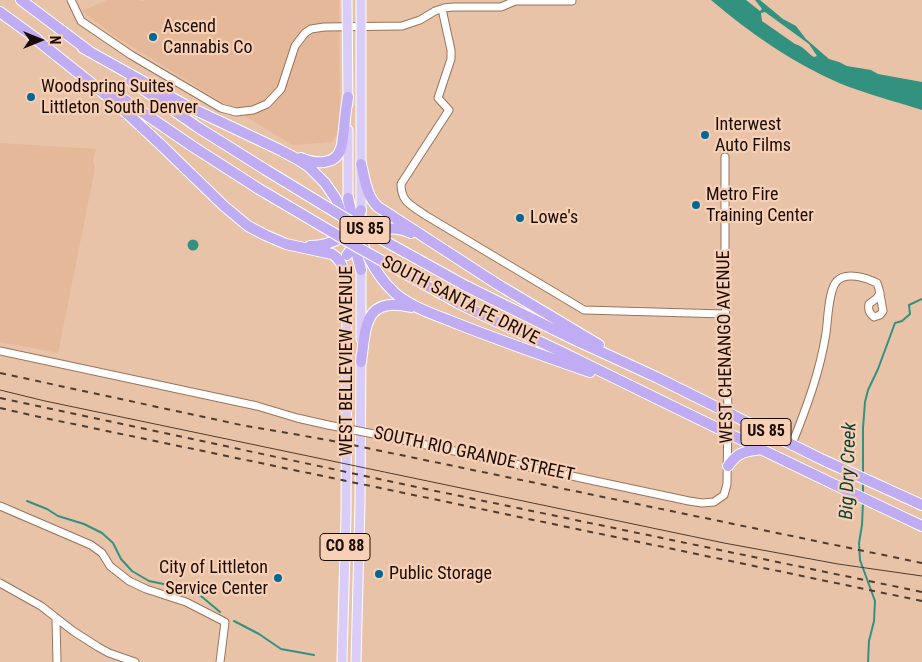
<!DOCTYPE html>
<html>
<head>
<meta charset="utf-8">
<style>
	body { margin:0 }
	#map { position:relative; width:922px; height:662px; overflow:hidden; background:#e9c3a8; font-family:"Roboto Condensed",sans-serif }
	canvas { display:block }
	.north { position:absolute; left:15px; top:15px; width:50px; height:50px; -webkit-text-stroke:4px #f7d0b5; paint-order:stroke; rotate:90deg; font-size:14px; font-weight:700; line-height:20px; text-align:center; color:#190c04 }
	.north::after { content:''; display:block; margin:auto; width:18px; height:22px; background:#190c04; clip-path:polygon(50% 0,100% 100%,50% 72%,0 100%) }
</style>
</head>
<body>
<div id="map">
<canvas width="922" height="662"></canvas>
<div class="north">N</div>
</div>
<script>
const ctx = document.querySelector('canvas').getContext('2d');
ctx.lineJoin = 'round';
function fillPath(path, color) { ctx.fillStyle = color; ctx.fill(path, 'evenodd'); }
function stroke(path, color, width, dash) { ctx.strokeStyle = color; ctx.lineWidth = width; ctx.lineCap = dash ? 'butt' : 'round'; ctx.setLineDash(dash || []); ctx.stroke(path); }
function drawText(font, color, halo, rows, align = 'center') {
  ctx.font = font + ' "Roboto Condensed",sans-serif'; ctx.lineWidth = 4.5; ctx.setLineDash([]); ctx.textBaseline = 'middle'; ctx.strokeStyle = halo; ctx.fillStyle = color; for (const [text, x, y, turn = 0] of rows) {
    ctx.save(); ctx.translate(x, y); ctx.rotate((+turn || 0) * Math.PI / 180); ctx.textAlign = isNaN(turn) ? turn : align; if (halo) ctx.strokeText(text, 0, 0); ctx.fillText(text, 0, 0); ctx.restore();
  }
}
fillPath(new Path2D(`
	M107 0H138L142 2 145 0H339L340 129 332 142 292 145 113 35 82 11Z
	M0 143 96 149 93 161 95 168 58 353 0 342Z`), '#e4b899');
fillPath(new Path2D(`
	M711 0H746L760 11 762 9 755 0H760L783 19 796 26 806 39 829 59 839 62 847 66 871 70 878 74 922 82V110C894 101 866 94 839 83 791 62 750 33 711 0ZM765 12 809 44 817 56 814 57C807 53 805 47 795 44L762 21 761 13Z
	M187.5 245a5.5 5.5 0 1 1 11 0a5.5 5.5 0 1 1-11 0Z`), '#33927f');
stroke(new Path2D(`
	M863 473V428L865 402 868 390 878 369 895 323 902 321 910 314 909 305 922 299
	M863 493V483
	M27 501 47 509 58 516 84 524 102 533 113 543 121 559 132 571 149 581 183 588 193 592 201 596 220 612
	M863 503 862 525 859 543 860 560 875 601 874 621 869 641 868 662
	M234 621 259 634 281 649 314 655`), '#33927f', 2);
const minor = new Path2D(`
	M71 0 81 21 131 55 221 108 236 112 253 110 267 104 281 89 295 46 305 33 311 29 324 27 402 26 420 20 435 11 444 8 453 7H501L515 1H572
	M442 9 451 50V59L438 98 449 110 401 184C401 202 411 205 425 215L584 310 725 314
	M0 351 257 406 297 418 328 425
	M379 435 689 501 702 503 714 502 724 495 727 484 728 413 725 287V157
	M792 444C806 409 820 372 826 333 828 321 828 290 837 281 846 271 867 278 877 283L879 289 883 311 880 315 874 317C869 313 868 310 869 304L877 298 880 293
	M0 506 91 545 102 553 110 566 129 581 146 589 186 602 225 622 220 662
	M0 583 41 606 73 631 98 647 109 653 135 662
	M56 619 57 662`);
const major = new Path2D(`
	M347 0 348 104
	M348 204V130
	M361 217V0
	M361 339V265
	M342 662 346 514 347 290
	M356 662 360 503 361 355`);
const highway = new Path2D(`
	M21 0 89 51
	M0 12 37 39
	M32 36 116 103 160 144 224 206 248 226 265 235 286 244 332 254C346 262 345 281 347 295
	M83 48 187 106 278 149 297 159 308 166 325 183 336 199 357 255 361 270
	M131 81 199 128 266 170
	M110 90 192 146 259 189
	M301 158C315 164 336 166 341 148 343 142 343 135 344 129 345 118 346 108 348 97
	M361 164C365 179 366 196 378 207L497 284 599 345
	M348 198C354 229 371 272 395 293 411 307 433 314 453 322 498 340 544 356 590 372
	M310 246C335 246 352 233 361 210
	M347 255C361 233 387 222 411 233
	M466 286 573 339 656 377 821 459 922 505
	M458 303C498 323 538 340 578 360 692 416 807 472 922 526
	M361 362C366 326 364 296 411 307
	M728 466C739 451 744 452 762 449`);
stroke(minor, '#97745b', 9);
stroke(major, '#fff', 11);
stroke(highway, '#fff', 12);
stroke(minor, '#fff', 7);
stroke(major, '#d9cdf7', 9);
stroke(highway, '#c0acf2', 10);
stroke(new Path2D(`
	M0 390 45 401 724 543 838 564 922 576`), '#4f3c2f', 1);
stroke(new Path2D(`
	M0 373 241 425 328 440 922 563
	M0 398 431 490 922 592
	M0 408 35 416 922 601`), '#4f3c2f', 2, [6, 6]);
const minorBridge = new Path2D(`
	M328 425 379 435`);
const highwayBridge = new Path2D(`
	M266 170 363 229 466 286
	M259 189 359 248 458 303`);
stroke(minorBridge, '#97745b', 9, []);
stroke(highwayBridge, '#fff', 12, []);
stroke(minorBridge, '#fff', 7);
stroke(highwayBridge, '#c0acf2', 10);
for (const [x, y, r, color] of [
	[153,37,5,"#006896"],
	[31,97,5,"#006896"],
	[705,135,5,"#006896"],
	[696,205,5,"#006896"],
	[520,218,5,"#006896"],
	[379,574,5,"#006896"],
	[278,578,5,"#006896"]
]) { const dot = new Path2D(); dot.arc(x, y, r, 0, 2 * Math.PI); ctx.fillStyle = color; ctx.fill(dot); stroke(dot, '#f7d0b5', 2); }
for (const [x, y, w] of [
	[365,230,50],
	[766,432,50],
	[345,547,50]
]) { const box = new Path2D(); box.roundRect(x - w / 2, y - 13.5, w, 27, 4); ctx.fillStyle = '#f7d0b5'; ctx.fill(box); stroke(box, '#190c04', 1); }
drawText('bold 16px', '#190c04', null, [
	["US 85",365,230],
	["US 85",766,432],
	["CO 88",345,547]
]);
drawText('18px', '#190c04', '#f7d0b5', [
	["Ascend",163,27],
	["Cannabis Co",163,48],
	["Woodspring Suites",41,87],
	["Littleton South Denver",41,108],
	["Interwest",715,125],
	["Auto Films",715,146],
	["Metro Fire",706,195],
	["Training Center",706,216],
	["Lowe's",530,218],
	["City of Littleton",268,568,"right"],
	["Service Center",268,589,"right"],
	["Public Storage",389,574]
], 'left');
drawText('18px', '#190c04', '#f7d0b5', [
	["SOUTH SANTA FE DRIVE",460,301,27],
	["WEST CHENANGO AVENUE",726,347,-91],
	["WEST BELLEVIEW AVENUE",347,361,-90],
	["SOUTH RIO GRANDE STREET",474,455,12]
]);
drawText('italic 19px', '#0b4339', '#f7d0b5', [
	["Big Dry Creek",849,471,-88]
]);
</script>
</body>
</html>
